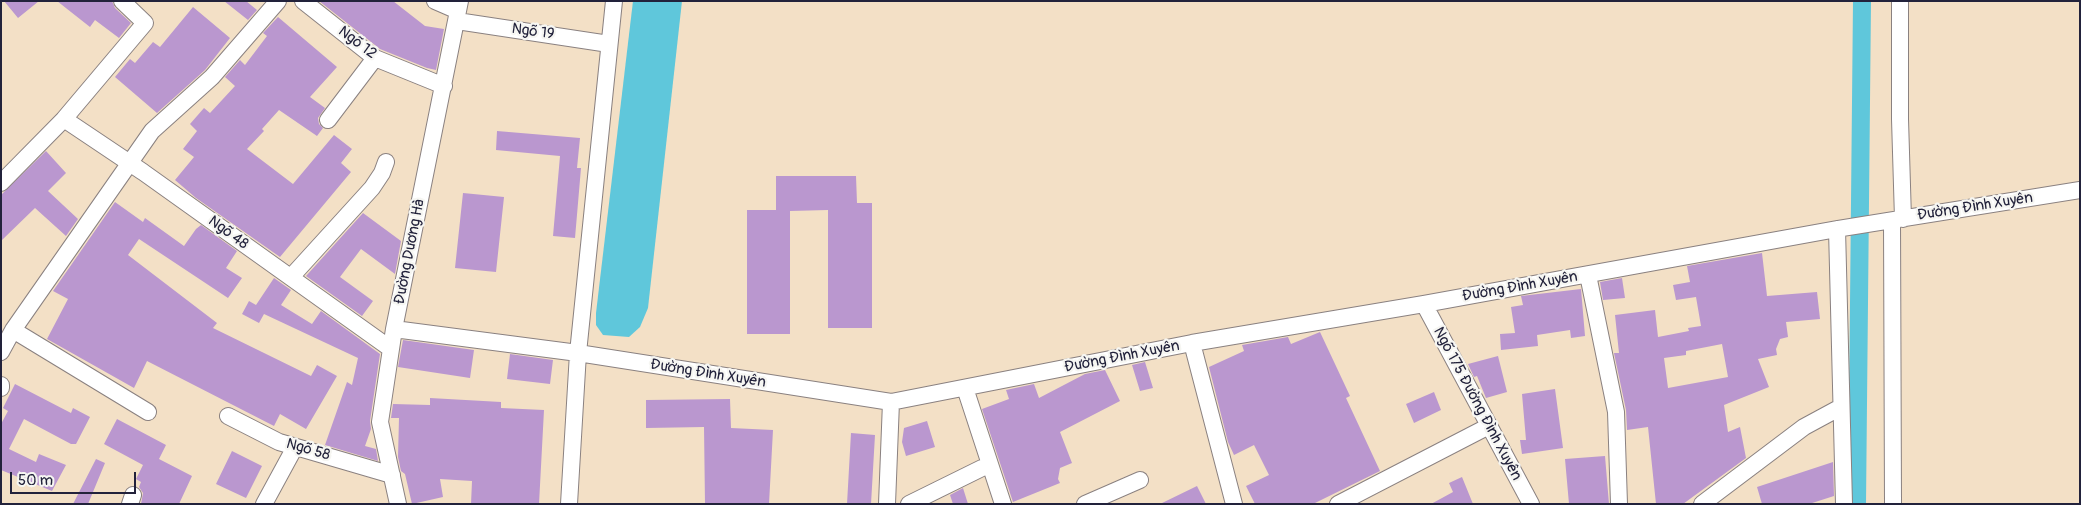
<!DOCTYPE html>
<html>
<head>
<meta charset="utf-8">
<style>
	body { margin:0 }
	#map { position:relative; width:2081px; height:505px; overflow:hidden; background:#f3e0c6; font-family:Pangolin,sans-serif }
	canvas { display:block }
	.frame { position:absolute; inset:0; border:2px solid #22223b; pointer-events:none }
	.scale { position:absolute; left:10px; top:472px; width:126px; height:22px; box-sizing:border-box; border:2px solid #22223b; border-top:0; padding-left:6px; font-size:15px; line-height:18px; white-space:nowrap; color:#22223b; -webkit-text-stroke:4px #f6f6f2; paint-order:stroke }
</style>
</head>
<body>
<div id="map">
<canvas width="2081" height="505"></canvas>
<div class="frame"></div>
<div class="scale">50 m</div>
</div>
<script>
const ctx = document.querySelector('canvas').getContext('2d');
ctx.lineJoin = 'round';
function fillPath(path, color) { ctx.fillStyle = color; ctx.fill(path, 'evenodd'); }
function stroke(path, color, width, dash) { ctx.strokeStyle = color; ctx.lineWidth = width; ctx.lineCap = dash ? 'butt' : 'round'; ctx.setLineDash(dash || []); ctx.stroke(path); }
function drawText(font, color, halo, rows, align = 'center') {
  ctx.font = font + ' Pangolin,sans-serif'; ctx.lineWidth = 4.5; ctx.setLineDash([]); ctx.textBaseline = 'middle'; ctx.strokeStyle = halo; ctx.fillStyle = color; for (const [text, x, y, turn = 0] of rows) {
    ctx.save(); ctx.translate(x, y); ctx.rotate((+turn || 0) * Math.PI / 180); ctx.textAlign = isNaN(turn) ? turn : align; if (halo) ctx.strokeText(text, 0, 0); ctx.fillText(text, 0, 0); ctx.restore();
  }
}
fillPath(new Path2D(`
	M633 1H682L648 308 640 327 629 337 603 335 596 325V313Z`), '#5fc7db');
stroke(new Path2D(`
	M1857 504 1862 1`), '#5fc7db', 18);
fillPath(new Path2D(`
	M4 1H39L18 18Z
	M57 1H112L115 8 131 23 119 38 95 20 90 27Z
	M224 1H246L257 10 248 20Z
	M319 1H393L425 26 444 29 436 70 427 68 380 49Z
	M193 7 230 38 205 70 157 113 115 77 130 59 135 63 153 42 160 47Z
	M278 17 337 67 310 97 325 108 318 118 319 124 323 128 317 136 279 110 262 129 264 131 247 149 293 184 334 135 352 149 341 163 351 172 280 257 196 198 175 180 194 157 183 149 197 131 190 124 204 108 210 113 235 86 225 77 240 60 245 65 267 36 263 33Z
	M497 131 580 138 577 168H581L575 238 553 236 560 156 496 150Z
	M46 151 66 173 48 191 78 219 66 236 35 208 1 241V195Z
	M776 176H856L857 203H872V328H828V210L790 211V334H747V210H776Z
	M463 193 504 197 496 272 455 268Z
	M115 202 143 222 145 218 184 246 196 229 201 225 237 251 226 268 242 278 228 298 139 239 128 255 217 323 213 328 311 376 317 365 337 376 306 429 280 414 274 426 147 361 134 388 47 339 68 299 53 291Z
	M363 213 401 241 395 274 361 249 340 277 373 301 362 316 306 276Z
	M1762 253 1767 296 1817 292 1820 319 1786 322 1788 337 1780 339 1776 349 1777 355 1758 359 1769 387 1724 405 1728 432 1740 427 1746 458 1683 504H1656L1648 427 1627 430 1626 410 1614 353H1619L1615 315 1655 310 1658 337 1689 331 1688 328 1701 326 1696 297 1676 300 1673 285 1690 282 1687 266ZM1722 344 1728 377 1668 388 1664 358 1686 355V351Z
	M274 278 291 290 281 305 312 324 321 311 380 354 370 421 371 429 365 446 376 449 378 461 325 445 347 382 352 385 358 358 264 314 259 323 242 314 249 301 256 305Z
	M1622 278 1625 298 1603 300 1600 282Z
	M1581 289 1585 336 1571 338 1570 330 1537 335 1538 346 1501 350 1500 334 1515 333 1511 307 1523 305 1521 296Z
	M1320 332 1350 396 1346 398 1380 471 1313 504H1255L1246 486 1269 475 1254 445 1234 455 1228 442 1209 367 1244 351 1242 345 1288 337 1291 344Z
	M403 340 474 350 470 378 398 367Z
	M510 354 553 360 550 384 507 379Z
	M1498 356 1507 392 1486 398 1477 376 1474 377 1468 364Z
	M1145 362 1153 388 1140 391 1132 365Z
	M1105 370 1120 401 1060 432 1072 463 1060 468 1058 479 1060 483 1013 502 982 409 1009 399 1006 390 1034 384 1039 398 1085 374Z
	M15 384 71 413 73 408 90 417 76 444H71L24 419 9 449 36 462 39 454 66 465 52 491 1 470V424L8 411 3 408Z
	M1555 389 1563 448 1522 454 1520 440H1526L1522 394Z
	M1434 392 1441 410 1414 423 1406 404Z
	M430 398 501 402V408L544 410 539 504H471L472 481 440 479 443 497 412 504 405 474 401 471 398 457 399 418H391L393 404 430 405Z
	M730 399 731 428 773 430 769 504H705L704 427 646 428V400Z
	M117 419 166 445 159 459 192 476 179 504H141L143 493 139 487 141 482 136 479 143 465 104 444Z
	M927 421 935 447 906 456 902 442 904 428Z
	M851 433 875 435 871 504H847Z
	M232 451 262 466 246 498 216 484Z
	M1605 456 1609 504H1569L1565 459Z
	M96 459 105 463 88 504H73Z
	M1833 462 1834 496 1809 504H1762L1757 487Z
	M1462 477 1473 504H1431L1453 492 1449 483Z
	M1197 486 1206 504H1160Z
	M963 488 968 504H953L950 495Z`), '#ba97cf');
const minor = new Path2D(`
	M303 1 375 58 444 86
	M435 1 458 11
	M1900 1V119L1903 219
	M457 21 609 44
	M64 119 143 172 391 349
	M328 120 375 58
	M1 183 64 119 145 23 122 1
	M1892 221 1893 504
	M1837 229 1844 504
	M1588 275 1616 412 1619 504
	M291 277 372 188 382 173 386 162
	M1424 304 1531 504
	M394 329 578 353 891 402 1192 343 1424 304 1837 229 2080 190
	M13 330 148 412
	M1192 343 1234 504
	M1 352 13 330 152 131 212 77 278 1
	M1 385V388
	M965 388 1003 504
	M228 416 279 442 392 475
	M130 504 133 495
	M264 504 295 447
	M398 504 380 422 394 329 460 1
	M569 504 578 353 614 1
	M887 504 891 402
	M909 504 982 468
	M1085 504 1140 480
	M1338 504 1489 426
	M1702 504 1804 427 1841 407`);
stroke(minor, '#8a8180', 18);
stroke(minor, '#fff', 16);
drawText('15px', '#22223b', '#f6f6f2', [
	["Ngõ 19",533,32,8],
	["Ngõ 12",357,43,37],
	["Đường Đình Xuyên",1975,207,-9],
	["Ngõ 48",228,233,36],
	["Đường Dương Hà",410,252,-79],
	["Đường Đình Xuyên",1520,287,-10],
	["Đường Đình Xuyên",1122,357,-11],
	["Đường Đình Xuyên",708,374,9],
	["Ngõ 175 Đường Đình Xuyên",1477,404,62],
	["Ngõ 58",308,450,16]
]);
</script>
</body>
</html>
